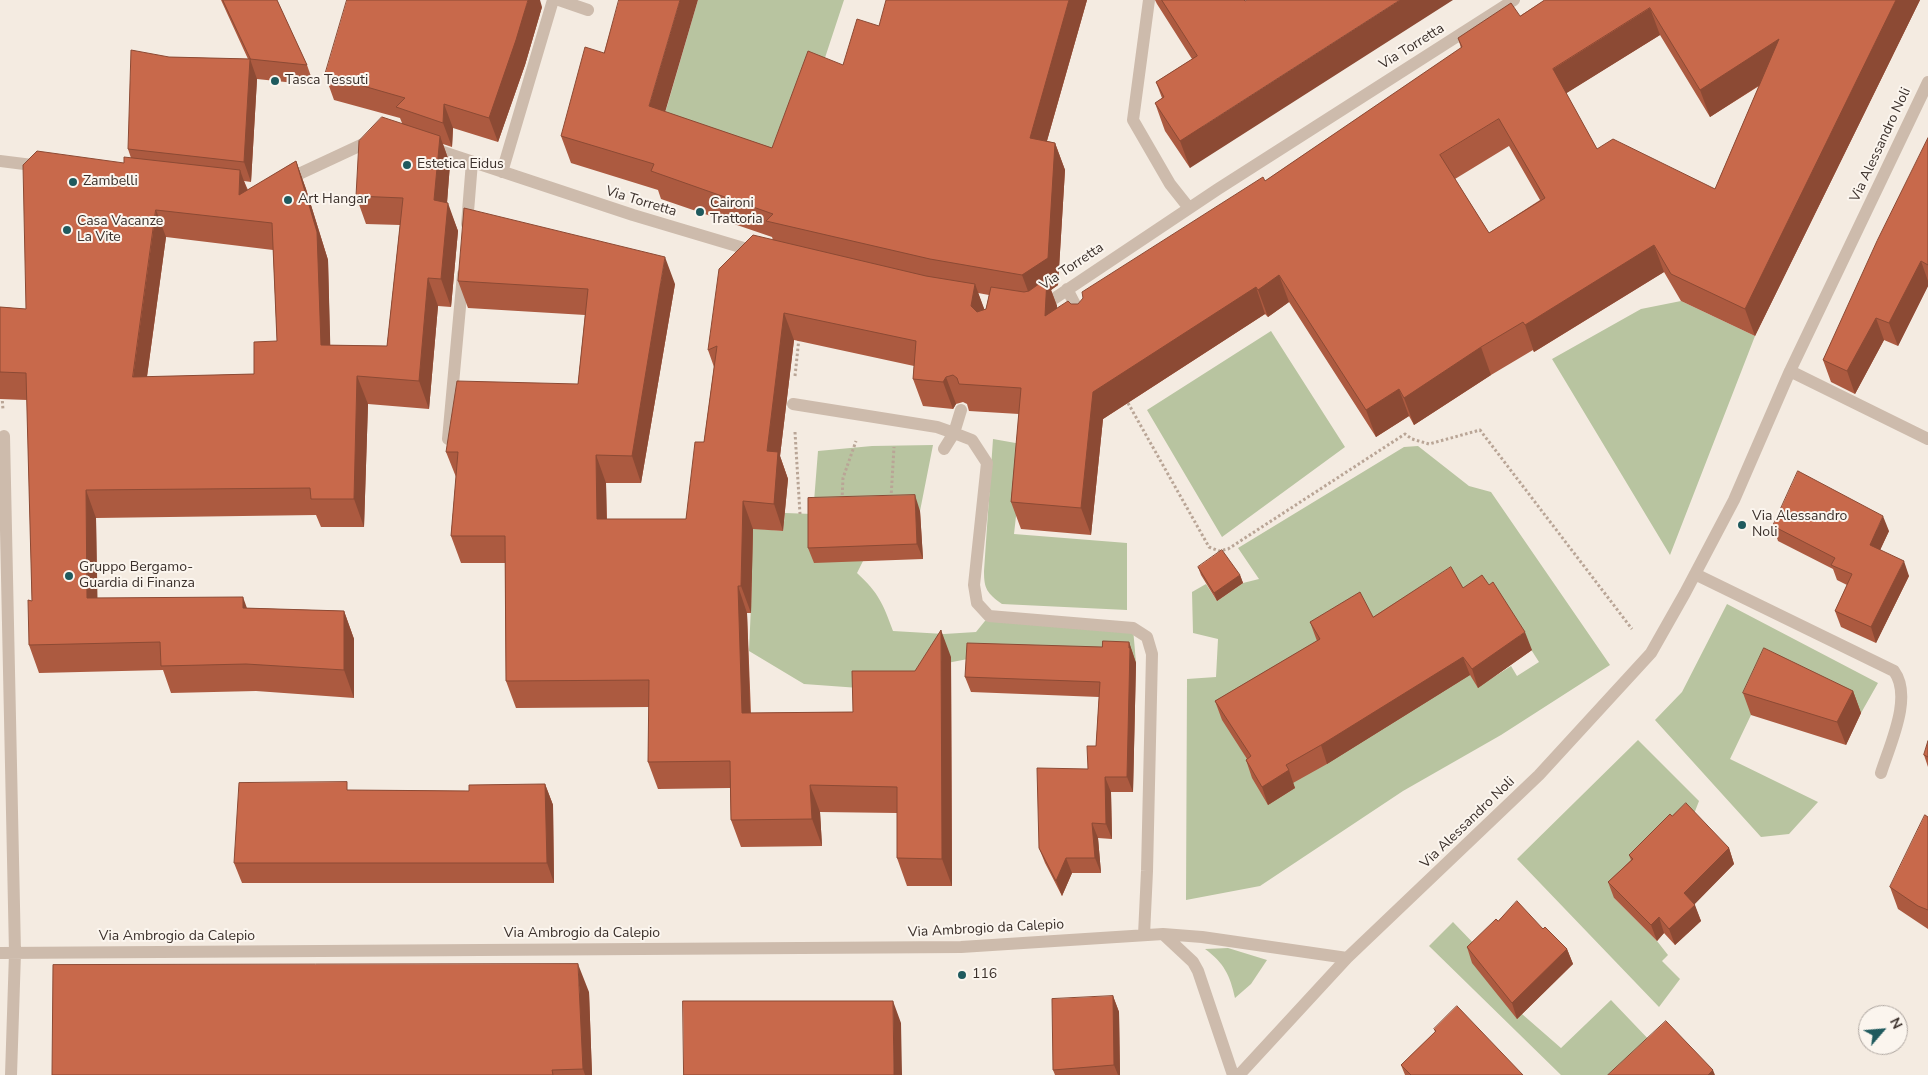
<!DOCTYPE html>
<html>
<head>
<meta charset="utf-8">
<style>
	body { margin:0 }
	#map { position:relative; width:1928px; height:1075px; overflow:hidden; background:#f4ebe1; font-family:"Nunito Sans",sans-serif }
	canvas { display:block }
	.north { position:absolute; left:1858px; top:1005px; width:50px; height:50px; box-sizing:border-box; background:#fbf5ee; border:1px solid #aea6a0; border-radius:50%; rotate:63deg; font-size:14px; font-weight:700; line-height:20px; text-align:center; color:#3b302b }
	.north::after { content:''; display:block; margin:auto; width:18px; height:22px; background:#1f5a5e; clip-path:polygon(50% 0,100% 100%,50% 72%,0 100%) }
</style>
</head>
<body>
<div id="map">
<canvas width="1928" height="1075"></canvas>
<div class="north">N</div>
</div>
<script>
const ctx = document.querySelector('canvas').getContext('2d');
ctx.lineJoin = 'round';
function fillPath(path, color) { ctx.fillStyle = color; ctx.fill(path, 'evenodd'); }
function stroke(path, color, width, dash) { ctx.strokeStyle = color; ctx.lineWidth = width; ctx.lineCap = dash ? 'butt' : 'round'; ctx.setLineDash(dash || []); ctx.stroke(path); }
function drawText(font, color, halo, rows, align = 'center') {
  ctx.font = font + ' "Nunito Sans",sans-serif'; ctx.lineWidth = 4; ctx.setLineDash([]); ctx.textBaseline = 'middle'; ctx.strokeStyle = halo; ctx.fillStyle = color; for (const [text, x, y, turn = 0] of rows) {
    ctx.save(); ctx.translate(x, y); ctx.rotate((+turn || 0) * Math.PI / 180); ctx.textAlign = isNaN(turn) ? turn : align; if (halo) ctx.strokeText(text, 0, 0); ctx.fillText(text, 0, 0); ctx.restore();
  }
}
fillPath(new Path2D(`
	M698 0H844L818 79 782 176 659 134Z
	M1681 301 1755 336 1670 555 1552 359 1641 309Z
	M1271 331 1345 447 1222 537 1147 410Z
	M993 439 1027 445 1023 454 1014 534 1127 543V610L1002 604C987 593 984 589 984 571Z
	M933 445 920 511 863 561 857 573C879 593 883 604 893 631L944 634 976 632 989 616 1133 628 1136 663 973 658 947 663 873 689 804 684 749 651 752 583 739 527 783 531 785 513 813 514 818 451 872 446Z
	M1418 446 1469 486 1491 492 1610 665 1501 735 1403 791 1260 886 1186 900 1187 679 1216 677 1218 639 1193 633 1192 592 1206 584 1217 601 1243 583 1259 579 1238 548 1404 447ZM1500 601 1539 662 1517 676 1511 666 1478 687 1470 607Z
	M1727 604 1878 683 1861 713 1772 671 1730 759 1818 802 1789 834 1761 837 1655 720 1682 692Z
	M1638 740 1699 801 1692 819 1614 898 1657 941 1668 955 1662 961 1680 979 1659 1007 1517 859Z
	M1453 922 1480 950 1522 1014 1561 1048 1611 1000 1653 1044 1620 1075H1561L1429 946Z
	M1228 948 1267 960 1251 984 1235 998C1230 975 1224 963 1205 949Z`), '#b8c4a0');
stroke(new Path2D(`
	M795 376 799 338
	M2 396 3 410
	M1128 403 1209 547 1219 551 1228 549 1405 434 1412 439 1429 444 1480 430 1632 629
	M795 432 800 514
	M891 498 894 447
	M842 500 843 478 856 441`), '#b9a596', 3, [2.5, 2.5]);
stroke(new Path2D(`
	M559 0 588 10
	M1149 0 1133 120 1170 184 1189 208
	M431 148 633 215 757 252
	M0 161 40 166
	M502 172 553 0
	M286 180 374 139
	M467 224 472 162
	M1067 289 1082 318
	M1040 308 1218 189 1514 0
	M1790 371 1928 439
	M793 404 937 427 954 433 961 410
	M4 436 15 953 11 1075
	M448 439 463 274
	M944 449 954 433 972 440 987 463 974 585 977 603 989 616 1133 628 1147 637 1152 654 1147 871 1144 935
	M1695 574 1894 671C1913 697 1890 744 1881 773
	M1163 934 1193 962 1198 971 1233 1075
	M0 953 961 947 1163 934 1202 937 1347 958
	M1239 1075 1347 958 1539 775 1651 653 1685 593 1734 500 1790 371 1928 82`), '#cdbbac', 12);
fillPath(new Path2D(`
	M221 0H277L307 65 314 85 257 79 251 182 244 181 248 190 296 161 306 189 328 260 330 345 387 346 400 225 366 224 356 196 402 123 400 118 334 100 325 75 542 7 525 65 498 142 453 128 452 147 443 144 450 164 447 203 458 231 451 307 438 306 429 409 368 404 364 527H321L316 515 96 518 97 598 247 608 344 611 354 639V698L256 691 171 693 163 670 39 673 29 645 32 601 27 400 0 399V307L26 309 124 163 131 158 128 149 169 57 248 59ZM166 237 273 250 277 341 254 374 147 377Z
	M1087 0 1047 141 1055 143 1065 170 1058 285 1051 290 1057 306V308L1071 304H1078L1265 181 1461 48 1458 38 1520 16 1545 0H1920L1755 336 1681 301 1664 272 1534 352 1533 350 1491 375 1414 425 1409 416 1376 437 1289 302 1268 317 1265 314 1103 419 1091 535 1021 529 1011 502 1019 414 969 411 967 404 963 402 956 404 953 409 923 406 913 379 914 366 794 340 780 456 788 479 783 531 753 529 751 613H747L751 713 853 712 915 671 951 657 952 886H907L897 858V813L820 812 822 846 741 847 731 820 730 788 658 789 648 762 649 707 516 708 506 681 505 563H461L451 536 456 477 446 452 578 384 585 315 468 308 458 281 675 284 641 483H606L607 519H686L704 442 714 367 708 350 773 240 772 237 661 199 658 190 571 163 561 136 665 112 772 148 843 65 879 26ZM1660 35 1710 117 1759 86 1715 189 1597 149 1566 93ZM1509 146 1540 200 1489 233 1455 179ZM978 293 989 295 986 309H984Z
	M1155 0H1244L1190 168 1165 131 1155 103 1162 98 1156 82 1192 59 1157 4Z
	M1928 138V286L1898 346 1884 340 1855 394 1831 382 1823 360Z
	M920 511 923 559 814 563 808 548Z
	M1773 526 1889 531 1880 550 1909 576 1876 643 1841 627 1835 611 1847 585 1837 580 1833 569 1778 541Z
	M1198 567 1240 575 1243 583 1217 601 1201 575Z
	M1463 588 1532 650 1478 688 1470 675 1327 764 1293 783 1295 788 1268 805 1252 778 1246 760 1247 759 1222 720 1215 701 1317 641 1310 622 1373 617Z
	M1129 642 1136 663 1133 792H1111L1112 839 1098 838 1101 873H1072L1062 896 1045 863 1039 848 1088 769 1096 746 1099 697 971 692 965 677 1102 647Z
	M1853 691 1861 713 1846 745 1751 715 1743 693Z
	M1928 741V767L1924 755Z
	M545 784 553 805 554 883H242L234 863 350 790 469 791Z
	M1672 816 1729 848 1734 864 1694 904 1701 921 1675 945 1664 933 1657 941 1614 898 1608 882 1631 860 1629 855Z
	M1928 817V929L1898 909 1890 887Z
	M1498 921 1543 929 1567 949 1573 964 1517 1019 1472 963 1467 947Z
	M589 992 592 1075H52Z
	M1113 996 1119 1012 1120 1075H1055L1053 1070Z
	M1434 1029 1523 1075H1405L1401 1065 1435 1032Z`), '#ac5a40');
fillPath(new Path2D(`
	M528 0H540L542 7 525 65 498 142 489 118Z
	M680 0H698L659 133 649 106Z
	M1069 0H1087L1040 165 1030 138Z
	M1400 0H1453L1190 168 1180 141Z
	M1896 0H1920L1755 336 1745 309Z
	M1650 8 1660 35 1562 96 1553 69Z
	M1779 39 1789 66 1710 117 1700 90Z
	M250 59 257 79 251 182 244 162Z
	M444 104 453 128 452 147 443 123Z
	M440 136 450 164 445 228 434 200Z
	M1055 143 1065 170 1058 285 1051 290 1057 306 1054 343 1032 302 1022 275Z
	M296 161 306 189 328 260 331 372 321 345Z
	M240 170 250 198 239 195Z
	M448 203 458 231 451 307 441 279Z
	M156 210 166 237 143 405 133 377Z
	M1654 245 1664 272 1534 352 1525 325Z
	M665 257 675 284 641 483 632 456Z
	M1921 261 1928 281V286L1898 346 1889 323Z
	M1279 275 1289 302 1268 317 1258 290Z
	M428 278 438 306 429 409 419 381Z
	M975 284 985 311 981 333 971 306Z
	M1256 287 1265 314 1103 419 1091 535 1081 508 1093 392Z
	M784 313 794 340 780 456 788 479 783 531 774 504 767 451Z
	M1876 318 1884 340 1855 394 1847 371Z
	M1481 347 1491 375 1414 425 1404 398Z
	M357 376 368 404 364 527 354 499Z
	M946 377 956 404 953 409 943 382Z
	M1399 389 1409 416 1376 437 1366 410Z
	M596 455 606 483 607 546 597 519Z
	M86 490 96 518 98 626 87 598Z
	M915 495 920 511 923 559 917 544Z
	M743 501 753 529 751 613 741 586Z
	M1883 516 1889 531 1875 561 1870 545Z
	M1904 561 1909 576 1876 643 1871 627Z
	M1240 575 1243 583 1217 601 1214 593Z
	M738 586 747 613 751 740 742 713Z
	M243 597 253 625 243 608Z
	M344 611 354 639V698L344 670Z
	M941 630 951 657 952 886 942 859Z
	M1525 632 1532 650 1478 688 1472 669Z
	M1129 642 1136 663 1133 792 1127 777Z
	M1463 657 1470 675 1327 764 1321 745Z
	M1853 691 1861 713 1846 745 1837 722Z
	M1289 770 1295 788 1268 805 1262 787Z
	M1105 777 1111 792 1112 839 1106 824Z
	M545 784 553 805 554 883 547 863Z
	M810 785 820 812 822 846 812 819Z
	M1092 823 1098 838 1101 873 1095 858Z
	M1729 848 1734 864 1690 909 1684 893Z
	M1066 858 1072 873 1062 896 1056 881Z
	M1695 905 1701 921 1675 945 1669 929Z
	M1659 917 1664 933 1657 941 1651 925Z
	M1567 949 1573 964 1517 1019 1512 1003Z
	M578 964 589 992 592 1075H585L583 1069Z
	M1113 996 1119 1012 1120 1075H1118L1114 1065Z
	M893 1001 901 1023 902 1075H894Z
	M1713 1070 1715 1075H1708Z`), '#8c4a34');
const building = new Path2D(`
	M223 0H277L307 65 250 59 244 162 128 149 131 50 169 57 250 59Z
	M347 0H528L516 40 489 118 444 104 443 123 396 107 405 98 325 75Z
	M619 0H680L649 106 772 148 808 51 843 65 857 19 879 26 886 0H1069L1030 138 1055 143 1048 258 1022 275 930 259 766 221 773 214 651 171 654 164 561 136 585 47 604 53Z
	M1162 0H1244L1245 1 1247 0H1400L1180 141 1155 103 1164 97 1156 82 1197 56Z
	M1545 0H1896L1745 309 1671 274 1654 245 1525 325 1523 322 1481 347 1404 398 1399 389 1366 410 1279 275 1258 290 1256 287 1093 392 1081 508 1011 502 1021 388 959 384 957 378 953 375 946 377 943 382 913 379 916 341 784 313 767 451 778 452 774 504 743 501 741 586H738L742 713 853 712 852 671H915L941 630 942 859 897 858V787L810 785 812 819 731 820 730 761 648 762 649 680 506 681 505 536H451L458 452H446L457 381 578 384 588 289 458 281 464 208 665 257 632 456 596 455 597 519H686L695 442H704L717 346 708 350 719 269 753 235 926 276 975 284 971 306 977 312 986 309 991 287 1024 292 1029 291 1047 278 1045 316 1068 301 1071 304H1078L1083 298 1082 292 1263 177 1265 181 1462 47 1458 38 1511 3 1520 16ZM1650 8 1700 90 1779 39 1715 189 1613 139 1597 149 1553 69ZM1499 119 1545 198 1489 233 1440 155Z
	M382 117 440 136 434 200 448 203 441 279 428 278 419 381 357 376 354 499H311L310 488 86 490 87 598 243 597V608L344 611V670L246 664 161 666 160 642 29 645 28 600 32 601 26 373 0 372V307L26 309 23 165 37 151 124 163V157L240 170 239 195 296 161 317 232 321 345 387 346 403 198 356 196 359 141ZM156 210 272 223 277 341 254 342V374L133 377Z
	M1928 138V265L1921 261 1889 323 1876 318 1847 371 1823 360 1877 241Z
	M1798 471 1883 516 1870 545 1904 561 1871 627 1835 611 1852 574 1831 565 1835 558 1773 526Z
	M915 495 917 544 808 548V498Z
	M1222 550 1240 575 1214 593 1198 567Z
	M1451 567 1463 588 1482 575 1489 585 1493 582 1525 632 1472 669 1463 657 1321 745 1286 765 1289 770 1262 787 1246 760 1251 756 1215 701 1320 639 1310 622 1360 592 1373 617Z
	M1103 641 1129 642V648H1130L1127 777H1105L1106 824 1092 823 1095 858H1066L1056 881 1039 848 1037 768 1088 769 1087 746H1096L1100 682 965 677 967 643 1102 647Z
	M1764 648 1853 691 1837 722 1743 693Z
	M1928 741V757L1924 755Z
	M347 782V790L469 791V785L545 784 547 863H234L239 783Z
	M1686 803 1729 848 1684 893 1695 905 1669 929 1659 917 1651 925 1608 882 1633 859 1629 855 1670 814 1672 816Z
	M1925 815 1928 817V910L1918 906 1890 887Z
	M1517 901 1543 929 1545 927 1567 949 1512 1003 1467 947 1496 919 1498 921Z
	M578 964 583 1069 552 1070 553 1075H52L53 965Z
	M1113 996 1114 1065 1053 1070 1052 999Z
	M683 1001H893L894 1075H684Z
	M1457 1006 1523 1075H1411L1401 1065 1436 1031 1434 1029Z
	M1666 1021 1713 1070 1708 1075H1608Z`);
fillPath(building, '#c8694b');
stroke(building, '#8c4a34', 1);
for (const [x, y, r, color] of [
	[275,81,5,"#1f5a5e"],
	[407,165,5,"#1f5a5e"],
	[73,182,5,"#1f5a5e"],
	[288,200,5,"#1f5a5e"],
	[700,212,5,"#1f5a5e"],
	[67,230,5,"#1f5a5e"],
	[1742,525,5,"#1f5a5e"],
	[69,576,5,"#1f5a5e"],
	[962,975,5,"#1f5a5e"]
]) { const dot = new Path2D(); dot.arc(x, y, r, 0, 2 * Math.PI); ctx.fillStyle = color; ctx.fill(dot); stroke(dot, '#fbf5ee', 2); }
drawText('14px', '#3b302b', '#fbf5ee', [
	["Via Torretta",1412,47,-32],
	["Via Alessandro Noli",1881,145,-65],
	["Via Torretta",641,202,17],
	["Via Torretta",1072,267,-34],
	["Via Alessandro Noli",1468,823,-44],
	["Via Ambrogio da Calepio",986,929,-3],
	["Via Ambrogio da Calepio",582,934],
	["Via Ambrogio da Calepio",177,937]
]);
drawText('14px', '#3b302b', '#fbf5ee', [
	["Tasca Tessuti",285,81],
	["Estetica Eidus",417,165],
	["Zambelli",83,182],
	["Art Hangar",298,200],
	["Caironi",710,204],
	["Trattoria",710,220],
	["Casa Vacanze",77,222],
	["La Vite",77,238],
	["Via Alessandro",1752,517],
	["Noli",1752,533],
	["Gruppo Bergamo-",79,568],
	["Guardia di Finanza",79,584],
	["116",972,975]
], 'left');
</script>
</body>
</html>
